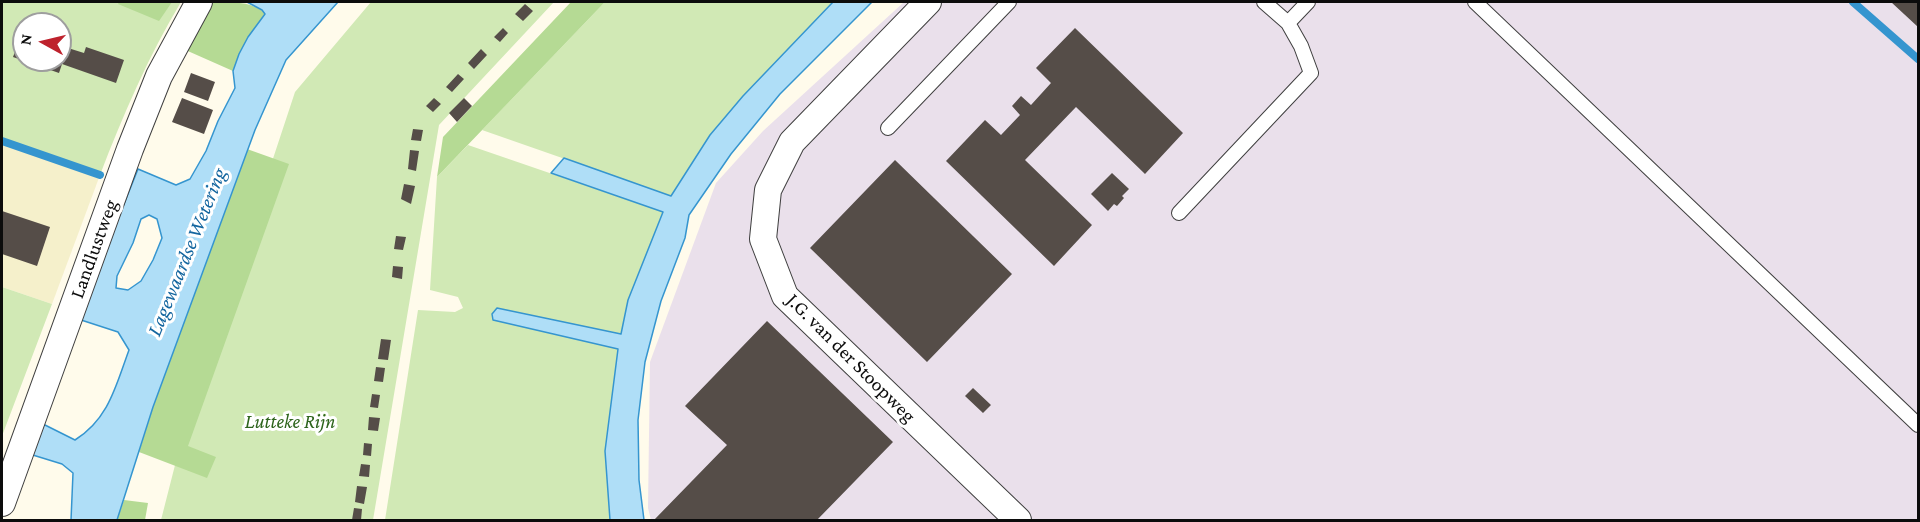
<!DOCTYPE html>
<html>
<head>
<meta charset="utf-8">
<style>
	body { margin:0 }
	#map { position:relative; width:1920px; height:522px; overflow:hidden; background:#fffbeb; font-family:"Crimson Pro",serif }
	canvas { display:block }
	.frame { position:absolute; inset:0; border:3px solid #0c0c0c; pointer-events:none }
	.north { position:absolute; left:12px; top:12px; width:60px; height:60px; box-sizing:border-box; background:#fff; border:2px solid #9e9e9e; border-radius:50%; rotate:278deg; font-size:16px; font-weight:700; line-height:24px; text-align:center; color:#0c0c0c }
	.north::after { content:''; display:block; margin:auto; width:21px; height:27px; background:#be222d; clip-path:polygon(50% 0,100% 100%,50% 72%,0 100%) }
</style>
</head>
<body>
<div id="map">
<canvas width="1920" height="522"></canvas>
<div class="frame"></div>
<div class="north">N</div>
</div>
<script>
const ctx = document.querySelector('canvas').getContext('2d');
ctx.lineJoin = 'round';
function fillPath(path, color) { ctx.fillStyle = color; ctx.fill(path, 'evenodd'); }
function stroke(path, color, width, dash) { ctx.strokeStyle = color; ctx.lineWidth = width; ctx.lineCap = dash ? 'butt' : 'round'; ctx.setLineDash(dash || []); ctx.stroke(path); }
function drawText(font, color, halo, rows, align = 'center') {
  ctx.font = font + ' "Crimson Pro",serif'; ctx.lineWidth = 6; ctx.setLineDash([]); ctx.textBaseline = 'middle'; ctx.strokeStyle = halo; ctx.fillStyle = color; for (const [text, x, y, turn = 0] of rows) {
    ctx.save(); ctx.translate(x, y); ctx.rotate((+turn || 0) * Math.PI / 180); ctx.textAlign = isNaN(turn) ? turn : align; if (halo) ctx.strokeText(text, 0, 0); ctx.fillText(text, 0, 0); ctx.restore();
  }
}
fillPath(new Path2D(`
	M904 2H1918V520H651L648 508 650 362 716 183 763 131Z`), '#eae0eb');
fillPath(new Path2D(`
	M2 142 100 175 52 304 2 287Z`), '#f5f0cb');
fillPath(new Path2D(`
	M2 2H181C148 57 123 115 100 175L2 142ZM24 24H60V60H24Z
	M371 2H554L439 125 373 520H161L186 422 295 92Z
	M605 2H833L743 96 710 135 671 196 482 130Z
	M468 145 663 212 628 300 621 334 497 308 492 314 494 320 618 349 605 451 610 520H385L418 310 455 312 463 308 458 297 430 290 437 177Z
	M2 287 52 304 2 436Z`), '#d1e9b5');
fillPath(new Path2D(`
	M119 2H172L159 21 118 4Z
	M208 2C227 2 251 0 265 13L239 54 233 71 181 48Z
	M571 2H605L437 177 443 137Z
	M247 149 289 164 188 446 216 457 207 478 139 452 153 407Z
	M124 500 148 503 145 520H117Z`), '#b5da94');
const water = new Path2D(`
	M247 2H338L286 60 255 130 153 407 117 520H71L73 473 62 464 23 452 37 421 75 440C109 419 116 385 129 350L118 332 78 319 138 169 176 185 190 179 206 151 218 121 235 88 233 71 239 54 248 37 265 14 262 10ZM149 215 157 219 162 238 153 260 141 281 128 290 116 288 117 276 133 243 141 219Z
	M833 2H872L780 94 731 154 689 215 685 238 661 301 645 362 638 420 639 480 644 520H610L605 451 618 349 493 320 492 314 497 308 621 334 628 300 663 212 551 173 564 158 671 196 710 135 743 96Z`);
fillPath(water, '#afdef7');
stroke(water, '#3595cf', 1.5);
stroke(new Path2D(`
	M1853 2 1918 59
	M2 141 100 175`), '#3595cf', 8);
fillPath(new Path2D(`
	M1891 2H1918V27Z
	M525 4 533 11 523 21 515 14Z
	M24 28V60H60V37L71 41 68 48 84 53 86 47 124 60 116 83 62 64 59 73 13 57Z
	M503 28 508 33 500 42 494 37Z
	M1075 28 1183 133 1145 174 1076 107 1025 160 1092 225 1054 266 946 161 985 120 1001 135 1020 115 1012 106 1021 96 1031 105 1051 83 1036 68Z
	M481 49 487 55 474 69 468 63Z
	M191 73 215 82 208 101 184 92Z
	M458 74 464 79 452 92 446 87Z
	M182 98 213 110 204 134 172 122Z
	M434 98 441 104 433 112 426 106Z
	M464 98 472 106 457 122 449 113Z
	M413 129 423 130 421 141 411 140Z
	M410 150 419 151 416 171 408 169Z
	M895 160 1012 274 927 362 810 248Z
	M1112 173 1129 189 1122 196 1124 198 1117 206 1114 204 1108 211 1091 194Z
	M404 184 415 186 411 204 401 199Z
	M2 211 50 227 37 266 2 254Z
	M396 236 406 237 403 250 394 249Z
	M393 266 403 267 402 279 392 277Z
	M767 321 893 442 817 520H654L727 445 685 406Z
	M381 339 391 340 388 360 378 359Z
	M376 367 385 368 383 382 374 381Z
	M973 388 991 405 983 413 965 396Z
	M372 394 380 395 378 408 370 407Z
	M369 417 380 418 378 431 368 430Z
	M364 443 372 444 371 456 363 455Z
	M361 464 370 465 369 477 359 476Z
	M357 486 367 487 364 504 355 502Z
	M354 508 362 509 361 520H352Z`), '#554d48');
const service = new Path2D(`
	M1264 2 1288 23 1308 2
	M1475 2 1918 425
	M888 128 1009 2
	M1179 213 1311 73 1301 46 1288 23`);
const minor = new Path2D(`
	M928 2 792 142 768 190 763 239 785 296 1018 520
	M2 503 130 149 159 76 199 2`);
stroke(service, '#3f3f3f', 16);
stroke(minor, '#3f3f3f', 28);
stroke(service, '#fff', 14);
stroke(minor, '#fff', 26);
drawText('20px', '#0c0c0c', '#fff', [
	["Landlustweg",94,249,-70],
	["J.G. van der Stoopweg",851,358,45]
]);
drawText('italic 20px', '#2d641c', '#fff', [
	["Lutteke Rijn",290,422]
]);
drawText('italic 21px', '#14669f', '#fff', [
	["Lagewaardse Wetering",187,252,-68]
]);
</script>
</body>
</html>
